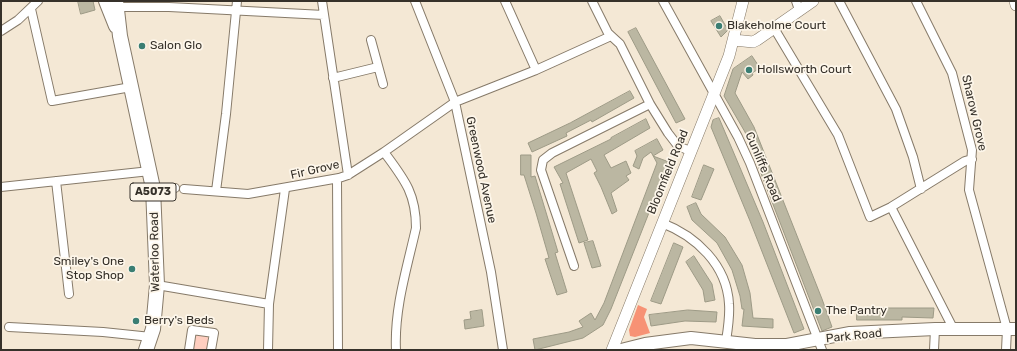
<!DOCTYPE html>
<html>
<head>
<meta charset="utf-8">
<style>
	body { margin:0 }
	#map { position:relative; width:1017px; height:351px; overflow:hidden; background:#f4e8d5; font-family:Rubik,sans-serif }
	canvas { display:block }
	.frame { position:absolute; inset:0; border:2px solid #36312a; pointer-events:none }
</style>
</head>
<body>
<div id="map">
<canvas width="1017" height="351"></canvas>
<div class="frame"></div>
</div>
<script>
const ctx = document.querySelector('canvas').getContext('2d');
ctx.lineJoin = 'round';
function fillPath(path, color) { ctx.fillStyle = color; ctx.fill(path, 'evenodd'); }
function stroke(path, color, width, dash) { ctx.strokeStyle = color; ctx.lineWidth = width; ctx.lineCap = dash ? 'butt' : 'round'; ctx.setLineDash(dash || []); ctx.stroke(path); }
function drawText(font, color, halo, rows, align = 'center') {
  ctx.font = font + ' Rubik,sans-serif'; ctx.lineWidth = 3.5; ctx.setLineDash([]); ctx.textBaseline = 'middle'; ctx.strokeStyle = halo; ctx.fillStyle = color; for (const [text, x, y, turn = 0] of rows) {
    ctx.save(); ctx.translate(x, y); ctx.rotate((+turn || 0) * Math.PI / 180); ctx.textAlign = isNaN(turn) ? turn : align; if (halo) ctx.strokeText(text, 0, 0); ctx.fillText(text, 0, 0); ctx.restore();
  }
}
fillPath(new Path2D(`
	M192 330 214 333 211 350H189Z`), '#fecec0');
fillPath(new Path2D(`
	M638 305 647 309 644 317 650 333 635 337 630 336 629 330Z`), '#f79275');
const building = new Path2D(`
	M78 1H93L95 10 81 14Z
	M720 16 728 30 721 37 711 21Z
	M636 28 685 119 676 123 628 32Z
	M752 56 760 68 752 73 753 75 748 79 742 72 735 93 754 127 822 299 832 327 822 331 745 132 724 96 733 69Z
	M630 91 634 98 592 122 591 120 566 133 567 136 532 152 528 143 570 123Z
	M719 118 763 222 804 329 794 333 750 221 711 127 713 120Z
	M646 119 650 128 604 155 611 168 626 161 631 173 626 176 629 180 611 193 617 211 612 214 601 187 594 173 597 171 591 159 566 173 588 240 579 243 560 184 563 183 554 167 611 139V138Z
	M657 139 663 150 653 156 669 162 611 309 603 325 583 338 535 350 533 339 569 332 583 327 579 321 591 313 595 320 604 303 657 163 651 152 643 158 639 169 633 166 637 156 635 151Z
	M521 155H531V177L535 176 558 252 555 253 567 292 557 295 545 259 549 258 536 213 524 175H521Z
	M704 165 714 169 701 200 692 197Z
	M696 203 701 214 725 237 742 265 750 293 753 318 773 319V328L742 326 744 309H742L740 296 732 270 717 243 692 220 687 207Z
	M593 241 601 266 592 268 584 243Z
	M674 243 683 247 661 304 651 301Z
	M694 256 712 284 715 300 705 302 703 290 686 262Z
	M857 308H934L933 318 902 317V320H857Z
	M482 310 484 326 465 329 464 320 471 319 470 312Z
	M688 310 717 312 716 322 685 321 651 326 649 315Z`);
fillPath(building, '#bbb7a2');
stroke(building, '#9d9a86', 1);
const minor = new Path2D(`
	M322 1 348 175
	M415 1 455 102 491 272 503 350
	M505 1 536 70
	M592 1 608 33 620 44 650 104 668 133 678 146 690 151
	M663 1 738 137 750 163 822 350
	M796 1 799 10
	M839 1 896 109 913 157 921 189
	M916 1 952 73 972 150 969 190 1007 329 1006 350
	M113 7H169L324 15
	M31 9 52 101 131 87
	M774 28 838 135 870 217 891 207 965 161 972 159
	M1 31 18 20 38 1
	M371 40 383 84
	M333 78 378 67
	M384 152C404 179 416 193 416 228 407 268 394 309 396 350
	M337 179 338 350
	M56 181 69 294
	M1 187 150 171
	M153 188H175
	M184 189 248 194 339 178 348 175 384 152 455 102 536 70 611 36
	M216 191 226 114 237 1
	M891 207 954 330
	M662 223C696 236 727 265 729 304 730 316 728 328 726 341
	M574 266 541 170 543 160 552 153 650 104
	M157 285 269 304
	M9 327 103 332 151 337
	M189 350 192 330 214 333 211 350
	M268 350 269 304 285 189
	M934 350 935 329`);
const tertiary = new Path2D(`
	M1015 1 1016 5
	M734 40 753 42 757 40 813 1
	M612 350 729 56 743 1`);
const secondary = new Path2D(`
	M621 350 645 344 691 338 755 345H787L850 333 935 329H1016`);
const trunk = new Path2D(`
	M106 1 116 26
	M116 1 120 36 153 188 157 285 153 329 146 350`);
stroke(minor, '#867a69', 10);
stroke(tertiary, '#867a69', 12);
stroke(secondary, '#867a69', 14);
stroke(trunk, '#867a69', 16);
stroke(minor, '#fff', 8);
stroke(tertiary, '#fff', 11);
stroke(secondary, '#fff', 12);
stroke(trunk, '#fff', 14);
for (const [x, y, r, color] of [
	[719,26,4,"#3a7e73"],
	[142,46,4,"#3a7e73"],
	[749,70,4,"#3a7e73"],
	[132,269,4,"#3a7e73"],
	[818,311,4,"#3a7e73"],
	[136,321,4,"#3a7e73"]
]) { const dot = new Path2D(); dot.arc(x, y, r, 0, 2 * Math.PI); ctx.fillStyle = color; ctx.fill(dot); stroke(dot, '#fdf6ea', 1.5); }
for (const [x, y, w] of [
	[153,192,46]
]) { const box = new Path2D(); box.roundRect(x - w / 2, y - 9, w, 18, 3); ctx.fillStyle = '#fdf6ea'; ctx.fill(box); stroke(box, '#36312a', 1); }
drawText('bold 11px', '#36312a', null, [
	["A5073",153,192]
]);
drawText('12px', '#36312a', '#fdf6ea', [
	["Blakeholme Court",727,26],
	["Salon Glo",150,46],
	["Hollsworth Court",757,70],
	["Smiley's One",124,262,"right"],
	["Stop Shop",124,276,"right"],
	["The Pantry",826,311],
	["Berry's Beds",144,321]
], 'left');
drawText('12px', '#36312a', '#fdf6ea', [
	["Sharow Grove",974,113,77],
	["Cunliffe Road",763,167,67],
	["Fir Grove",315,170,-13],
	["Greenwood Avenue",481,170,78],
	["Bloomfield Road",668,172,-68],
	["Waterloo Road",155,252,-91],
	["Park Road",854,336,-6]
]);
</script>
</body>
</html>
